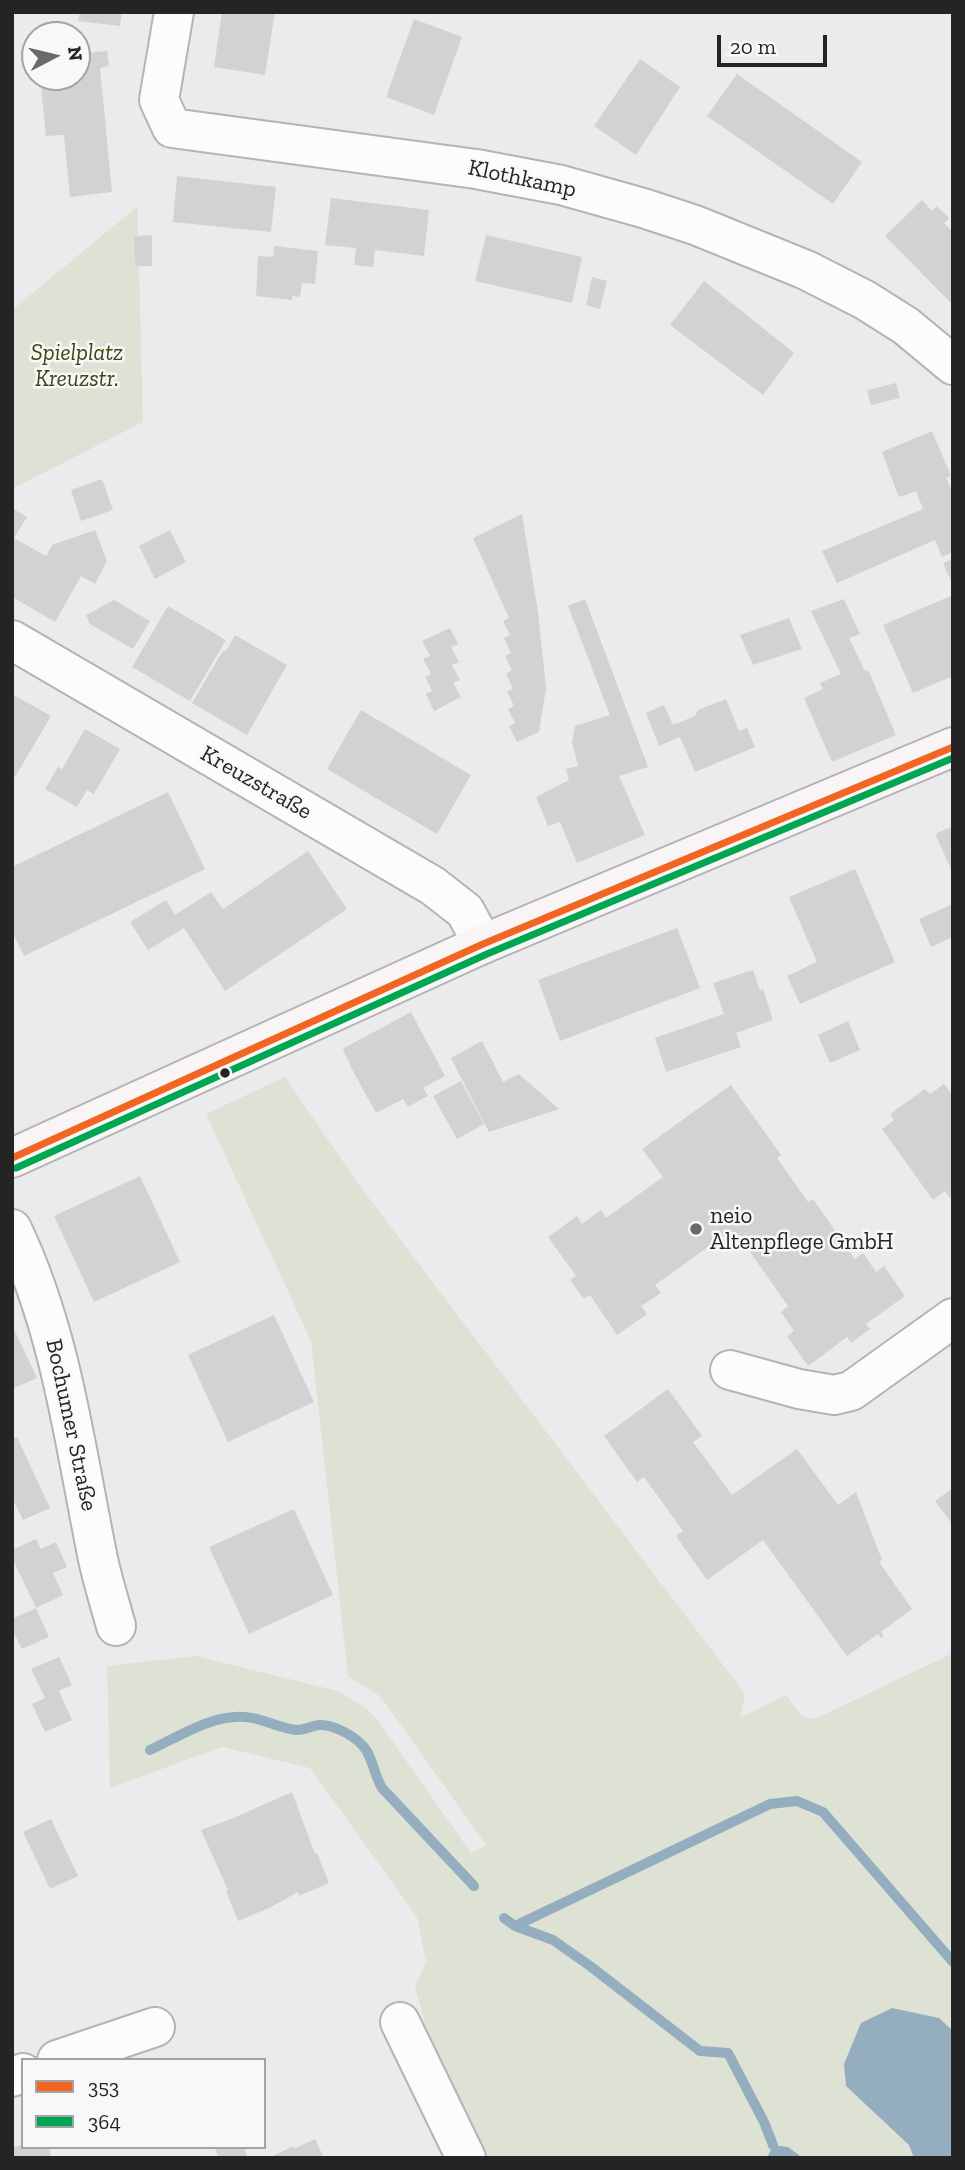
<!DOCTYPE html>
<html>
<head>
<meta charset="utf-8">
<style>
	body { margin:0 }
	#map { position:relative; width:965px; height:2170px; overflow:hidden; background:#ebebed; font-family:"Zilla Slab",serif }
	canvas { display:block }
	.frame { position:absolute; inset:0; border:14px solid #242425; pointer-events:none }
	.legend { position:absolute; left:21px; top:2058px; width:245px; height:91px; box-sizing:border-box; background:#f8f8fb; border:2px solid #a3a3a5; margin:0; padding:9px 12px; list-style:none; font-size:21px; color:#242425 }
	.legend li { display:flex; align-items:center; gap:14px; height:35px }
	.legend b { width:35px; border:2px solid #a3a3a5 }
	.north { position:absolute; left:21px; top:21px; width:70px; height:70px; box-sizing:border-box; background:#f8f8fb; border:2px solid #a3a3a5; border-radius:50%; rotate:83deg; font-size:19px; font-weight:700; line-height:28px; text-align:center; color:#242425 }
	.north::after { content:''; display:block; margin:auto; width:24px; height:32px; background:#6a6a6b; clip-path:polygon(50% 0,100% 100%,50% 72%,0 100%) }
	.scale { position:absolute; left:717px; top:35px; width:110px; height:32px; box-sizing:border-box; border:4px solid #242425; border-top:0; padding-left:9px; font-size:21px; line-height:24px; white-space:nowrap; color:#242425; -webkit-text-stroke:5px #f8f8fb; paint-order:stroke }
</style>
</head>
<body>
<div id="map">
<canvas width="965" height="2170"></canvas>
<div class="frame"></div>
<ul class="legend">
<li><b style="height:9px;background:#f26522"></b>353</li>
<li><b style="height:9px;background:#00a651"></b>364</li>
</ul>
<div class="north">N</div>
<div class="scale">20 m</div>
</div>
<script>
const ctx = document.querySelector('canvas').getContext('2d');
ctx.lineJoin = 'round';
function fillPath(path, color) { ctx.fillStyle = color; ctx.fill(path, 'evenodd'); }
function stroke(path, color, width, dash) { ctx.strokeStyle = color; ctx.lineWidth = width; ctx.lineCap = dash ? 'butt' : 'round'; ctx.setLineDash(dash || []); ctx.stroke(path); }
function drawText(font, color, halo, rows, align = 'center') {
  ctx.font = font + ' "Zilla Slab",serif'; ctx.lineWidth = 5; ctx.setLineDash([]); ctx.textBaseline = 'middle'; ctx.strokeStyle = halo; ctx.fillStyle = color; for (const [text, x, y, turn = 0] of rows) {
    ctx.save(); ctx.translate(x, y); ctx.rotate((+turn || 0) * Math.PI / 180); ctx.textAlign = isNaN(turn) ? turn : align; if (halo) ctx.strokeText(text, 0, 0); ctx.fillText(text, 0, 0); ctx.restore();
  }
}
fillPath(new Path2D(`
	M138 206V235L134 236 135 266H139L143 422 12 489V310Z
	M285 1077 359 1185 745 1694 740 1718 786 1695 802 1716 815 1719 953 1653V2158H482L435 2064 415 1986 426 1962 417 1917 310 1768 222 1747 110 1788 107 1666 196 1656 338 1691 367 1709 379 1722 471 1853 486 1845 386 1704 377 1694 348 1676 311 1341 206 1114Z`), '#dde2d4');
fillPath(new Path2D(`
	M892 2008 939 2018 953 2031V2158H914L909 2145 846 2086 844 2064 861 2023Z
	M773 2145 788 2147 803 2158H767Z`), '#94adbf');
stroke(new Path2D(`
	M150 1750C178 1737 213 1714 245 1717 264 1718 279 1729 298 1730 305 1730 311 1726 319 1725 332 1724 353 1735 362 1745 372 1754 374 1775 382 1788L474 1886
	M504 1918 515 1926 553 1940 590 1966 700 2051 728 2053 764 2122 773 2145
	M515 1926 770 1804 797 1801 823 1812 953 1962`), '#94adbf', 10);
fillPath(new Path2D(`
	M80 12H122L120 26 78 21Z
	M222 12H275L265 75 214 67Z
	M414 19 462 37 434 115 386 97Z
	M107 51 109 66 100 68 112 192 70 197 64 135 46 136 40 77H77V54Z
	M640 59 680 87 636 155 594 126Z
	M737 74 862 162 833 204 707 116Z
	M177 176 276 187 271 232 173 222Z
	M331 198 429 210 424 256 375 250 373 267 354 265 356 248 325 245Z
	M922 200 932 211 937 206 949 218 944 223 953 232V305L885 236Z
	M152 235V266H135L134 236Z
	M486 235 582 257 572 303 475 281Z
	M274 246 318 251 315 284 302 283 300 297 292 296V300L256 296 258 256 273 257Z
	M592 277 607 281 600 309 586 305Z
	M704 281 794 353 763 395 670 325Z
	M896 383 900 398 871 405 867 390Z
	M932 431 951 476 946 478 953 493V552L942 557 935 540 837 583 822 551 923 509 916 491 901 497 898 495 882 452Z
	M102 479 113 510 81 521 71 490Z
	M12 508 27 517 14 538 46 556 52 545 95 530 107 561 95 584 81 576 55 622 12 597Z
	M522 514 538 612 546 688 539 732 517 742 509 726 515 723 508 709 514 706 507 691 513 689 506 674 512 670 505 656 511 653 504 638 510 635 503 621 509 618 473 538Z
	M170 530 186 562 155 579 139 546Z
	M953 559V585L943 563Z
	M953 595V676L913 693 883 625Z
	M585 599 648 767 619 776 645 835 577 863 560 822 548 826 536 797 569 780 566 769 578 766 572 742 575 726 610 715 568 606Z
	M844 599 860 634 849 638 865 671 868 670 896 735 832 762 804 698 823 689 820 683 841 674 811 611Z
	M114 600 150 621 133 649 90 624 86 615Z
	M168 606 226 640 190 701 132 667Z
	M789 618 802 649 753 665 740 635Z
	M450 628 458 644 451 647 459 662 452 665 460 680 453 683 461 697 434 711 426 694 432 691 425 677 431 674 423 659 430 656 422 641Z
	M235 635 287 665 247 735 192 703 222 652 226 651Z
	M12 694 51 716 15 777 12 776Z
	M726 699 739 731 747 728 755 747 695 772 680 737 659 746 646 713 664 705 673 725 695 716 698 710Z
	M361 710 471 775 437 834 327 769Z
	M85 729 120 749 94 794 87 790 77 807 45 789 58 767 62 769Z
	M168 792 205 869 24 956 12 931V867Z
	M953 826V873L935 834Z
	M308 851 347 909 225 991 184 928 148 950 130 922 166 900 175 915 211 892 223 909Z
	M855 869 895 962 800 1004 787 976 817 962 789 897Z
	M953 904V937L931 947 919 919Z
	M677 928 700 988 560 1041 538 980Z
	M753 970 760 990 763 989 773 1020 736 1033 741 1047 666 1072 655 1038 724 1014 713 983Z
	M411 1012 445 1076 423 1088 428 1096 408 1107 403 1099 376 1113 354 1073 343 1050 344 1048Z
	M848 1021 860 1050 830 1063 818 1035Z
	M482 1041 503 1082 519 1074 559 1109 489 1132 451 1058Z
	M461 1081 484 1124 457 1139 433 1096Z
	M944 1084 953 1096V1195L949 1197 945 1191 933 1200 882 1129 894 1120 890 1114 925 1089 930 1094Z
	M731 1085 781 1155 777 1158 808 1202 813 1199 855 1259 863 1253 876 1272 884 1266 905 1296 866 1324 870 1329 851 1343 847 1337 808 1366 787 1336 794 1331 781 1312 788 1306 738 1235 726 1234 655 1285 661 1293 641 1306 647 1314 617 1335 590 1295 584 1299 570 1280 576 1276 548 1237 577 1216 582 1224 601 1210 606 1218 663 1177 642 1149Z
	M140 1176 180 1262 94 1302 54 1216Z
	M274 1315 314 1402 228 1442 188 1355Z
	M12 1325 37 1378 12 1389Z
	M668 1389 702 1436 693 1442 732 1495 797 1449 838 1505 856 1492 882 1560 879 1562 912 1609 881 1632 884 1636 881 1638 878 1634 847 1656 763 1540 707 1580 676 1536 683 1531 644 1477 637 1482 604 1436Z
	M17 1437 50 1508 23 1520 12 1498V1439Z
	M953 1488V1525L935 1501Z
	M294 1509 333 1595 249 1634 209 1547Z
	M36 1539 41 1549 56 1542 67 1567 53 1573 63 1595 36 1608 12 1558V1550Z
	M36 1608 49 1637 22 1649 12 1629V1619Z
	M59 1657 72 1685 59 1691 72 1720 45 1732 32 1704 45 1698 31 1669Z
	M292 1792 315 1854 317 1853 329 1883 299 1896 298 1892 269 1908 238 1921 226 1891 228 1890 201 1830 231 1819Z
	M51 1819 78 1876 50 1889 23 1832Z
	M315 2139 324 2158H269L293 2146 294 2149Z
	M23 2145V2147H49L51 2158H12V2147Z
	M220 2147H243L248 2158H219L215 2150Z`), '#d2d2d4');
const street = new Path2D(`
	M174 12 159 100 172 128 476 169 561 185 643 208 695 225 806 270 865 300 906 326 953 365
	M12 640 433 886 465 911 483 944
	M12 1229C62 1334 75 1447 98 1559 103 1582 110 1604 116 1626
	M730 1370 799 1389 834 1395 851 1391 953 1318
	M400 2022 466 2158
	M57 2060 155 2027
	M12 2077 23 2073`);
const secondary = new Path2D(`
	M12 1158 483 944 953 747`);
stroke(street, '#b4b4b5', 42);
stroke(secondary, '#b4b4b5', 42);
stroke(street, '#fcfcfc', 38);
stroke(secondary, '#f9f5f6', 38);
stroke(new Path2D(`
	M12 1158 483 944 953 747`), '#f26522', 7);
stroke(new Path2D(`
	M16 1168 487 954 953 758`), '#00a651', 7);
for (const [x, y, r, color] of [
	[225,1073,6,"#242425"],
	[696,1229,7,"#6a6a6b"]
]) { const dot = new Path2D(); dot.arc(x, y, r, 0, 2 * Math.PI); ctx.fillStyle = color; ctx.fill(dot); stroke(dot, '#f8f8fb', 2.5); }
drawText('23px', '#242425', '#f8f8fb', [
	["Klothkamp",522,179,12],
	["Kreuzstraße",256,783,30],
	["Bochumer Straße",71,1425,78]
]);
drawText('italic 23px', '#39480b', '#f8f8fb', [
	["Spielplatz",77,353],
	["Kreuzstr.",77,379]
]);
drawText('23px', '#242425', '#f8f8fb', [
	["neio",710,1216],
	["Altenpflege GmbH",710,1242]
], 'left');
</script>
</body>
</html>
